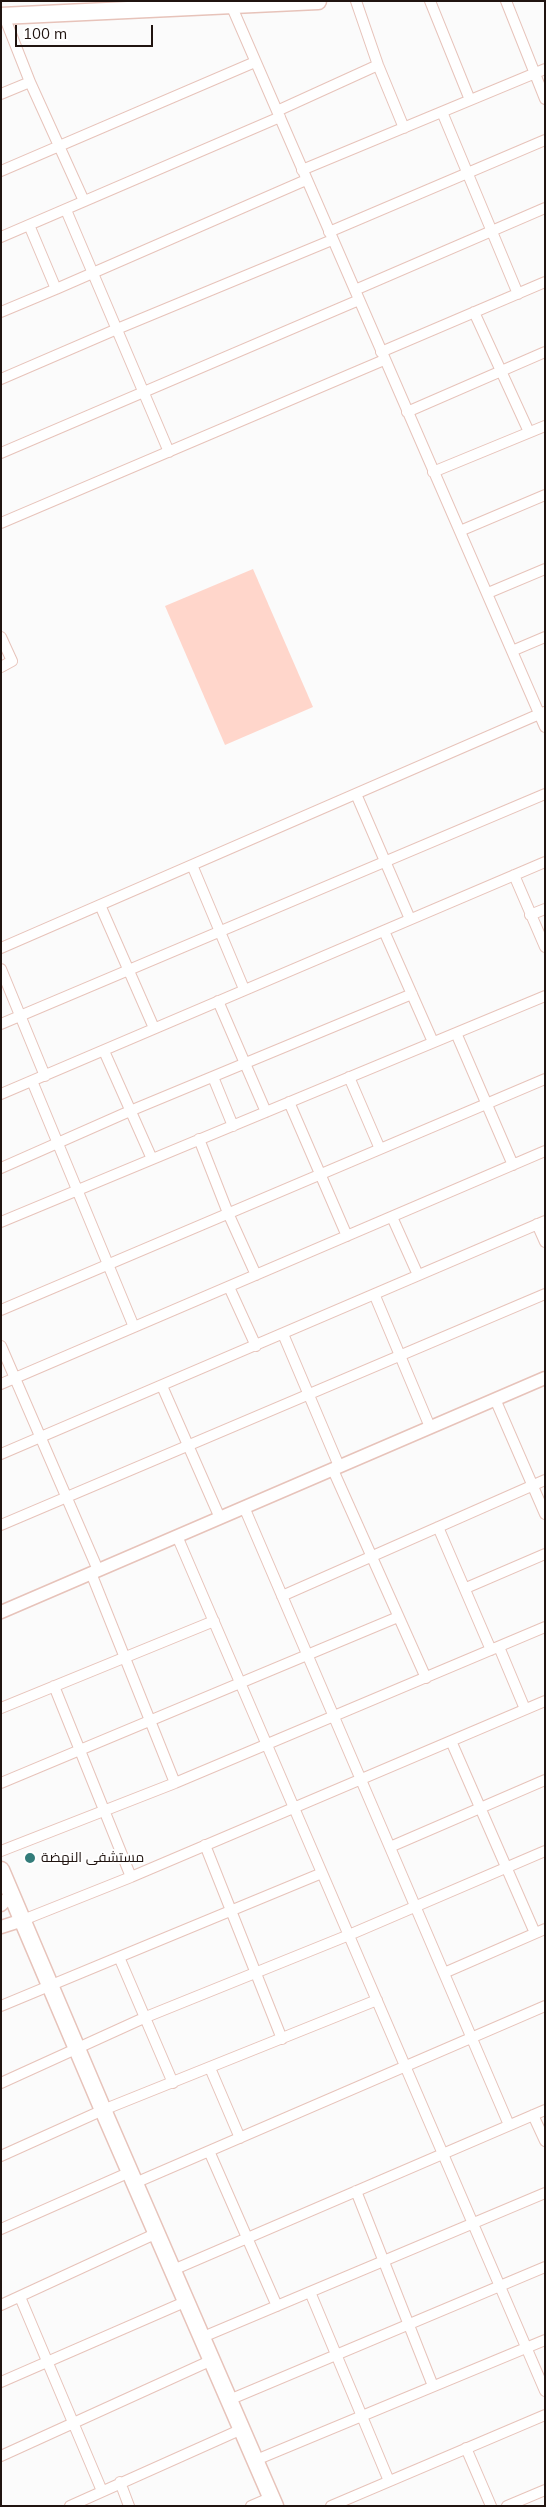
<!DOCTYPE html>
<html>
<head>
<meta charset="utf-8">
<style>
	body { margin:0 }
	#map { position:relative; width:546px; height:2507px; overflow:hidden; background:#fbfbfb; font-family:Mulish,sans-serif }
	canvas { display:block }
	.frame { position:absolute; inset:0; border:2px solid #201410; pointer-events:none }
	.scale { position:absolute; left:15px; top:25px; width:138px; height:22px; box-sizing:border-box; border:2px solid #201410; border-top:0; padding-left:6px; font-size:15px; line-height:18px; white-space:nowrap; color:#201410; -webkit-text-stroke:4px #fff; paint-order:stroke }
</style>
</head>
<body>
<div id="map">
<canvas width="546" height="2507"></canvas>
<div class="frame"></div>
<div class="scale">100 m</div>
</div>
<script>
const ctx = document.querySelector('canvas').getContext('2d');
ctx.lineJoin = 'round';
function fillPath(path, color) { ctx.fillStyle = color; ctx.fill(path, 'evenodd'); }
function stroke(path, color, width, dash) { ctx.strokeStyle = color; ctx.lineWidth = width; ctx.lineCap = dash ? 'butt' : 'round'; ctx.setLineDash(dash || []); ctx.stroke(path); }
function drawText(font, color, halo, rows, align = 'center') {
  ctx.font = font + ' Mulish,Cairo,sans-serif'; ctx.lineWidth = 4; ctx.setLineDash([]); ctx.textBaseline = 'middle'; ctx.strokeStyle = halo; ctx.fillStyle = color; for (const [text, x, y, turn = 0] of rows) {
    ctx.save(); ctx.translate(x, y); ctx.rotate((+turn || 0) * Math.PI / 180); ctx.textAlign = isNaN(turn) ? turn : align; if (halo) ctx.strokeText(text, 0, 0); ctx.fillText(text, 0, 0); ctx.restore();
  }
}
fillPath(new Path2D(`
	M253 569 313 707 225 745 165 606Z`), '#ffd6cb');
const minor = new Path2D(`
	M356 1 378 65 404 128
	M430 1 470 100
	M506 1 545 99
	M231 5 545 727
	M30 82 84 201
	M1 94 30 82 4 16
	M277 111 378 65
	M442 112 518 294
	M302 170 545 69
	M1 171 255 62
	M66 210 169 452
	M329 232 545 140
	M1 237 280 117
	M56 289 306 180
	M355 290 545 208
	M1 312 56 289 29 225
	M474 312 529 432
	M381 352 545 282
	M1 379 117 329 332 240
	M407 412 545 352
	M1 453 359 300
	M433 472 545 426
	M1 523 384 360
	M460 531 545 495
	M488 593 545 569
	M1 637 12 661 1 667
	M512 651 545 637
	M356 794 410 919
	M192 865 244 989
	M514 875 545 947
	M100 905 154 1028
	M530 915 545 909
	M384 931 433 1042
	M1 948 544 712
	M1 969 45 1076
	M218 1001 266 1112
	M1 1024 545 794
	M456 1033 513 1165
	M104 1051 152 1159
	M213 1077 233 1126
	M349 1077 380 1149
	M32 1081 134 1327
	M1 1094 545 862
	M289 1102 347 1236
	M199 1139 228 1213 256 1275
	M1 1168 130 1111 412 994
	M392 1217 418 1275
	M1 1222 545 996
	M537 1224 545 1242
	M229 1287 256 1346
	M375 1296 430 1427
	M1 1310 545 1079
	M283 1334 339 1466
	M1 1346 98 1570
	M1 1384 545 1151
	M162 1386 220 1518
	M495 1399 545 1514
	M1 1454 545 1221
	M333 1470 426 1678
	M244 1507 509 2125
	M1 1525 545 1294
	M438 1527 491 1650
	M177 1536 545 2391
	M91 1573 175 1783
	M466 1588 545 1554
	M282 1596 545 1480
	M499 1647 525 1709
	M54 1686 131 1877
	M1 1708 214 1621
	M451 1741 535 1933
	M1 1783 398 1617
	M205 1845 282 2039
	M390 1847 545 1780
	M1 1851 175 1783 545 1627
	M23 1920 131 1877 545 1701
	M444 1973 545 1929
	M1 2006 119 1957
	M210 2068 240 2138
	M1 2083 146 2017 349 1935 545 1851
	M173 2083 119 1957 322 1873
	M533 2115 545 2141
	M209 2151 277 2306
	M1 2156 103 2110 377 2000
	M135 2183 545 2006
	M356 2191 433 2386
	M1 2229 130 2172
	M173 2270 545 2110
	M310 2292 389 2481
	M20 2297 102 2491
	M1 2305 157 2233
	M203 2337 545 2193
	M1 2382 187 2301
	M229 2400 545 2267
	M466 2448 491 2506
	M1 2456 212 2360
	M256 2460 545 2340
	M120 2482 129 2506
	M70 2506 242 2429
	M251 2506 272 2497
	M331 2506 545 2415
	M507 2506 545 2490`);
const tertiary = new Path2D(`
	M1 1612 545 1378
	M1 1905 12 1894
	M1 1927 23 1920`);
const primary = new Path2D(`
	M1 16 318 1`);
const trunk = new Path2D(`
	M1 1870 103 2110 275 2506`);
stroke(minor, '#e7c3ba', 12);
stroke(tertiary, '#e7c3ba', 15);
stroke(primary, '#e7c3ba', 19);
stroke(trunk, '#e7c3ba', 19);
stroke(minor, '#fff', 10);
stroke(tertiary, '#fff', 12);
stroke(primary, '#fff', 16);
stroke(trunk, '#fff', 16);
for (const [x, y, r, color] of [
	[30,1858,6,"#337c7a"]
]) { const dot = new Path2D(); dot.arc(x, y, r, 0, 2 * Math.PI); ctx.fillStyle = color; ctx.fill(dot); stroke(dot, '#fff', 2); }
drawText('14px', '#201410', '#fff', [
	["مستشفى النهضة",41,1858]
], 'left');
</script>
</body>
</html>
